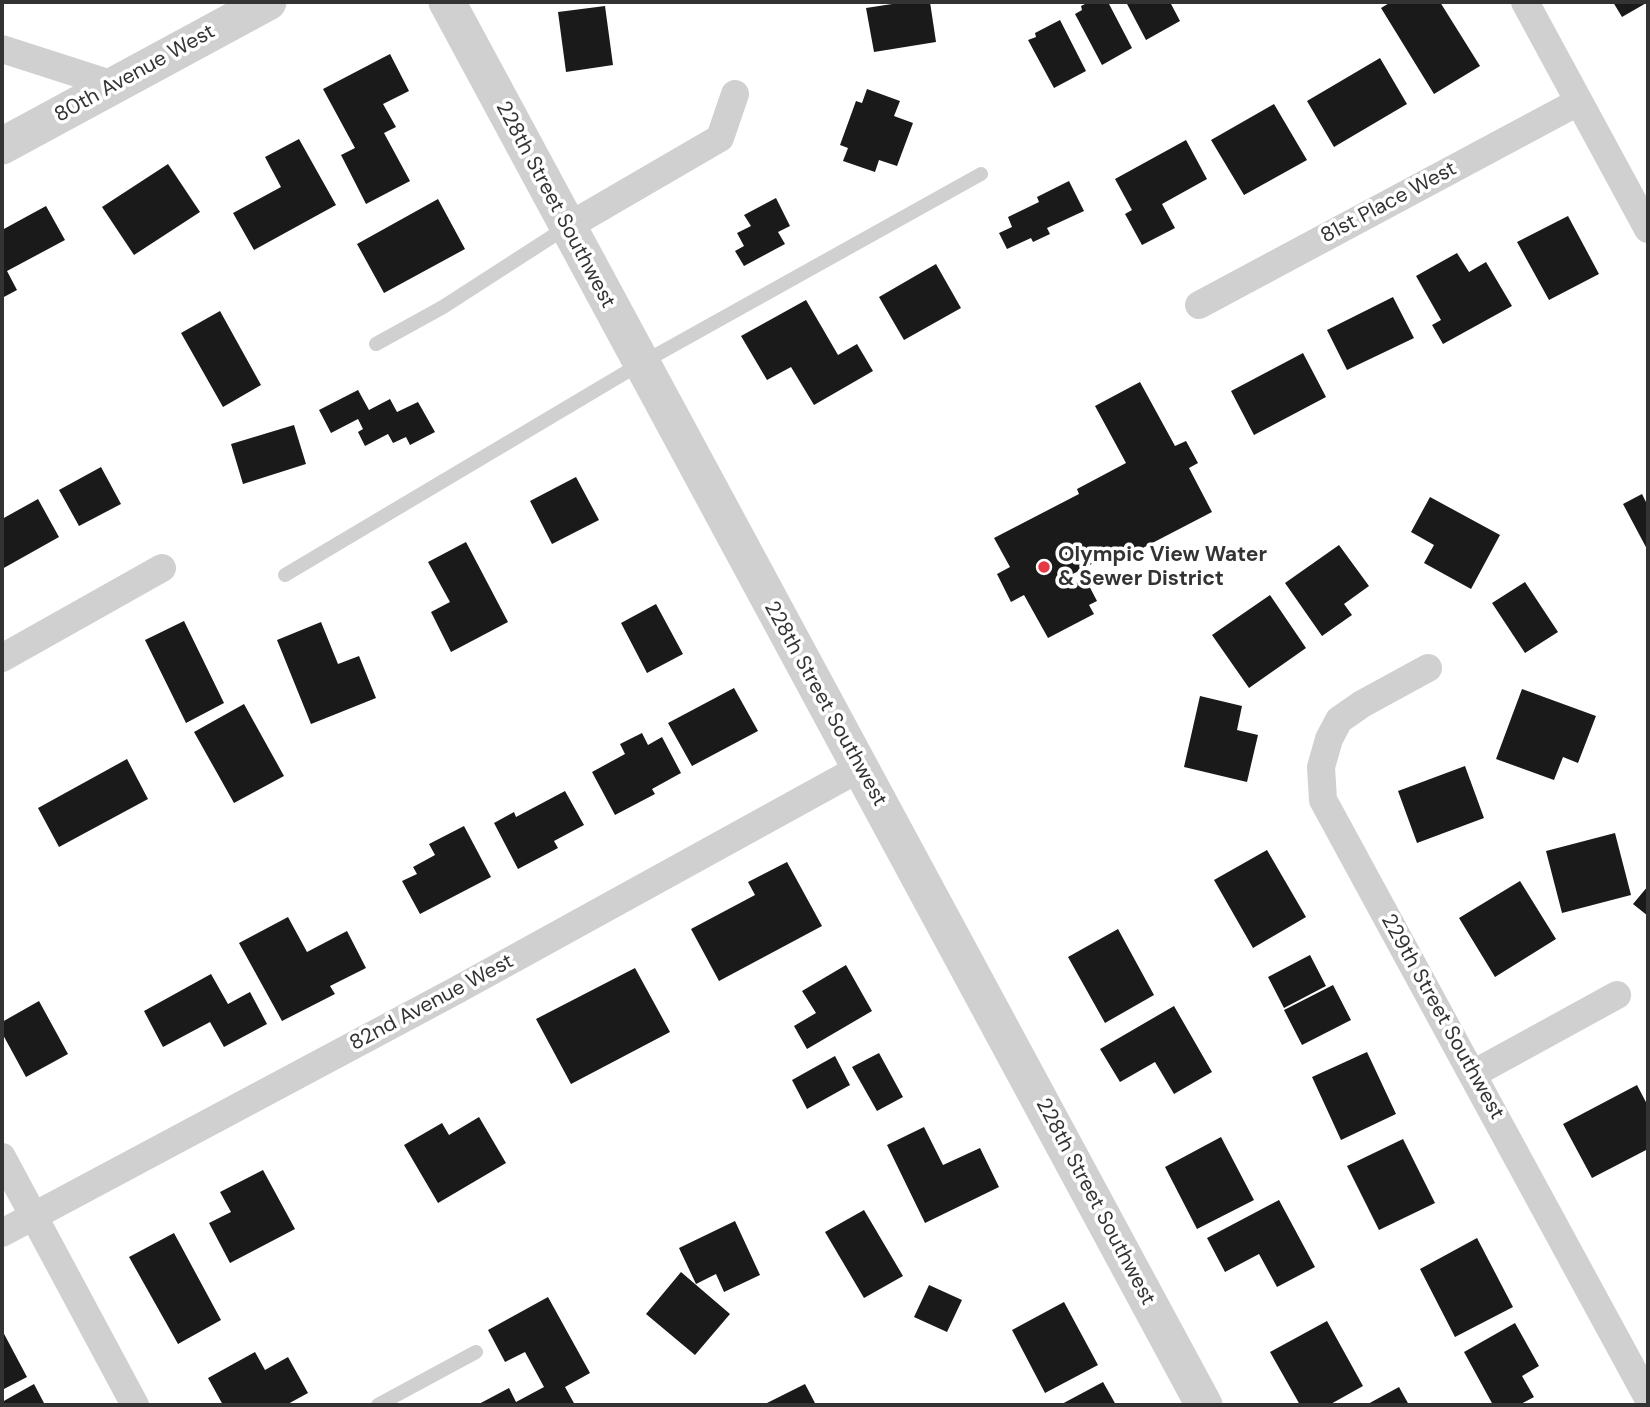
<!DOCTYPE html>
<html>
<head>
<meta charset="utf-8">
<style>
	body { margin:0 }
	#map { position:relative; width:1650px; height:1407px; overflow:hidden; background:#fff; font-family:"DM Sans",sans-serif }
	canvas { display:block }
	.frame { position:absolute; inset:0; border:4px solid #333; pointer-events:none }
</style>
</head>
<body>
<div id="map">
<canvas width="1650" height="1407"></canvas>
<div class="frame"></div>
</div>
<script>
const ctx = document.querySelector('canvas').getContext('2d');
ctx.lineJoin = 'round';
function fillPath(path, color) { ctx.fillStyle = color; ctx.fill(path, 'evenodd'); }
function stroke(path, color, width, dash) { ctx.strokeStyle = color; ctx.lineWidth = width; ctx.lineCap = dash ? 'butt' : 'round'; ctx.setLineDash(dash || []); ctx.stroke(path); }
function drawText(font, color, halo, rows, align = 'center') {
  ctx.font = font + ' "DM Sans",sans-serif'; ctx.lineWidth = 7; ctx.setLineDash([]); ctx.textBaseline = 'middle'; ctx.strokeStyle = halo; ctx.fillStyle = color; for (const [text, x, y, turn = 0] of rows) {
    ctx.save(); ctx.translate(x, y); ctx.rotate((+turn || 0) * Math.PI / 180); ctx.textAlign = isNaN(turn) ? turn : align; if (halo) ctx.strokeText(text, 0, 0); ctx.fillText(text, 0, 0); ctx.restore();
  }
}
fillPath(new Path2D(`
	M905 2H930L936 42 874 52 866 8Z
	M1089 2H1108L1132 48 1102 65 1075 14 1082 10 1081 6Z
	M1126 2H1170L1180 21 1146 40Z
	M1391 2H1440L1480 66 1434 94 1381 8Z
	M1613 2H1648L1622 17Z
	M605 6 613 65 566 72 558 12Z
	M1060 20 1086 71 1054 88 1028 40 1036 37 1035 33Z
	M390 54 409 91 383 104 396 127 384 133 410 181 366 204 341 155 355 148 323 89Z
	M1380 58 1407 104 1334 147 1307 101Z
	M867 89 900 101 894 116 913 123 897 166 879 160 875 172 843 161 848 148 840 145 856 101 862 103Z
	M1274 104 1307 160 1244 195 1211 140Z
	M299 139 336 205 254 250 233 213 281 187 265 157Z
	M1186 140 1207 179 1162 204 1175 228 1142 245 1125 214 1132 210 1115 179Z
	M168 164 200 212 134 255 102 207Z
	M1069 181 1084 211 1047 228 1050 234 1033 242 1031 238 1007 249 999 233 1012 227 1008 217 1039 202 1037 197Z
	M776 198 790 226 778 232 785 244 744 266 735 251 744 246 737 233 751 226 744 215Z
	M438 199 465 249 384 293 357 244Z
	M46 206 65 240 7 271 17 290 2 298V230Z
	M1568 216 1599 274 1549 300 1517 242Z
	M1457 253 1469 272 1486 262 1512 306 1443 344 1432 325 1441 320 1416 276Z
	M936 264 961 308 904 340 879 297Z
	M1393 297 1414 338 1347 370 1327 330Z
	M806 300 838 355 857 344 873 371 814 405 791 367 767 380 741 336Z
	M220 311 261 385 223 407 181 333Z
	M1303 353 1326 397 1254 435 1231 391Z
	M1140 382 1175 446 1186 441 1198 463 1189 468 1212 512 1135 552 1131 543 1071 575 1076 583 1085 578 1097 601 1089 605 1094 614 1048 638 1024 595 1011 602 997 574 1010 567 994 538 1079 494 1077 489 1126 463 1095 406Z
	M358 390 369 410 390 399 397 412 418 402 435 432 410 445 406 437 393 443 388 434 365 446 358 432 363 429 358 419 331 433 319 410Z
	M294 425 306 464 243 484 231 444Z
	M101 467 121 504 79 526 59 490Z
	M576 477 599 520 552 544 530 501Z
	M1642 494 1648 506V551L1623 504Z
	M1430 497 1500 535 1471 589 1424 563 1434 545 1411 532Z
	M38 499 59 537 2 569V519Z
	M466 542 508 622 451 652 431 612 450 602 428 562Z
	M1339 545 1369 586 1344 604 1352 615 1322 636 1285 583Z
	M1525 582 1558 632 1525 653 1492 603Z
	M1270 595 1306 648 1249 688 1212 635Z
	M656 604 683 654 647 673 621 623Z
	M184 621 224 703 186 723 145 640Z
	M321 622 338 664 359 656 376 698 311 724 277 640Z
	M734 688 758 731 692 766 668 723Z
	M1522 689 1596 716 1578 763 1563 757 1554 780 1496 759Z
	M1200 696 1242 706 1237 730 1258 735 1247 782 1184 767Z
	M244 704 284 776 234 803 194 732Z
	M642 733 648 745 662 737 681 773 652 789 655 794 615 815 592 772 625 754 620 744Z
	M127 759 148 799 59 847 38 808Z
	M1465 766 1484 818 1417 843 1398 791Z
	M565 791 584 825 554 841 558 848 518 869 494 823 514 812 516 817Z
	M464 826 491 877 420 914 402 881 417 874 413 867 435 855 429 844Z
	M1615 833 1631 895 1562 913 1546 851Z
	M1267 850 1306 917 1253 948 1214 880Z
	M787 862 822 926 719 981 691 929 755 895 748 882Z
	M1520 881 1556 939 1495 977 1459 918Z
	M1648 886V916L1633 904Z
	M288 917 307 952 347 931 366 968 330 986 335 994 282 1021 239 943Z
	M1118 929 1154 995 1105 1023 1068 957Z
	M1310 955 1326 986 1284 1008 1268 977Z
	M846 965 872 1011 807 1049 794 1026 816 1013 802 991Z
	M635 968 670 1032 571 1084 536 1019Z
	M211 974 228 1004 250 992 267 1024 224 1047 210 1022 163 1047 144 1011Z
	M1333 985 1351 1020 1302 1045 1284 1010Z
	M39 1001 68 1054 26 1077 2 1033V1022Z
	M1174 1006 1212 1072 1174 1094 1155 1062 1120 1082 1100 1049Z
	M1367 1052 1396 1114 1341 1140 1312 1077Z
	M879 1053 903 1097 877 1111 852 1067Z
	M835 1056 850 1085 807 1109 792 1080Z
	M1637 1085 1648 1106V1149L1592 1178 1563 1124Z
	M479 1117 506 1163 438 1203 404 1145 442 1123 449 1135Z
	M924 1127 943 1165 980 1148 999 1187 925 1223 887 1145Z
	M1221 1137 1254 1200 1197 1229 1165 1167Z
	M1403 1139 1435 1203 1379 1230 1347 1166Z
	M263 1170 295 1229 230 1263 209 1223 231 1212 220 1192Z
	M1279 1200 1315 1267 1277 1287 1259 1254 1225 1272 1207 1238Z
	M864 1210 903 1276 864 1298 825 1232Z
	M735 1221 760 1275 724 1292 716 1274 696 1284 679 1248Z
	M174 1233 221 1320 178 1344 129 1257Z
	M1477 1238 1513 1307 1455 1337 1420 1269Z
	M681 1272 730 1314 695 1355 646 1314Z
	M929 1285 962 1300 947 1332 914 1317Z
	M548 1297 590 1373 565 1387 575 1405H477L509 1388 516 1402 544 1387 525 1352 505 1362 488 1330Z
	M1064 1302 1098 1365 1045 1393 1012 1330Z
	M1327 1321 1363 1386 1329 1405H1300L1270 1352Z
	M1515 1323 1539 1366 1522 1376 1534 1397 1519 1405H1493L1464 1352Z
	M2 1330 27 1377 2 1390Z
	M255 1352 265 1370 288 1357 308 1393 286 1405H223L208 1378Z
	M1103 1382 1116 1405H1060Z
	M34 1384 45 1405H2V1402Z
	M805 1384 816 1405H763Z
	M1399 1387 1409 1405H1366Z`), '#1a1a1a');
stroke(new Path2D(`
	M376 344 443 307 567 227
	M285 575 640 364 981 174
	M378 1405 476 1352`), '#d0d0d0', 14);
stroke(new Path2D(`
	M1525 2 1648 229
	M2 49 114 85
	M567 227 720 138 735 94
	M1199 305 1578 102
	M2 658 162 568
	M1428 668 1362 704 1339 720 1329 739 1321 767 1323 800 1648 1398
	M1473 1074 1617 995
	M2 1157 135 1405
	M2 1233 457 990 860 768`), '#d0d0d0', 28);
stroke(new Path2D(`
	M447 2 1204 1405
	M2 146 268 2`), '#d0d0d0', 37);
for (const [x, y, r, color] of [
	[1044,567,7,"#e63946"]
]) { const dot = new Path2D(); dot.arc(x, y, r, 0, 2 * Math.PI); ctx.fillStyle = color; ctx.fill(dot); stroke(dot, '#fff', 2.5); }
drawText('21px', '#333', '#fff', [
	["80th Avenue West",135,74,-29],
	["81st Place West",1389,203,-28],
	["228th Street Southwest",555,205,62],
	["228th Street Southwest",825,704,61],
	["82nd Avenue West",432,1003,-28],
	["229th Street Southwest",1442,1017,61],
	["228th Street Southwest",1095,1202,62]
]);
drawText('bold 21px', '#333', '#fff', [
	["Olympic View Water",1058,555],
	["& Sewer District",1058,579]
], 'left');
</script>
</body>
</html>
